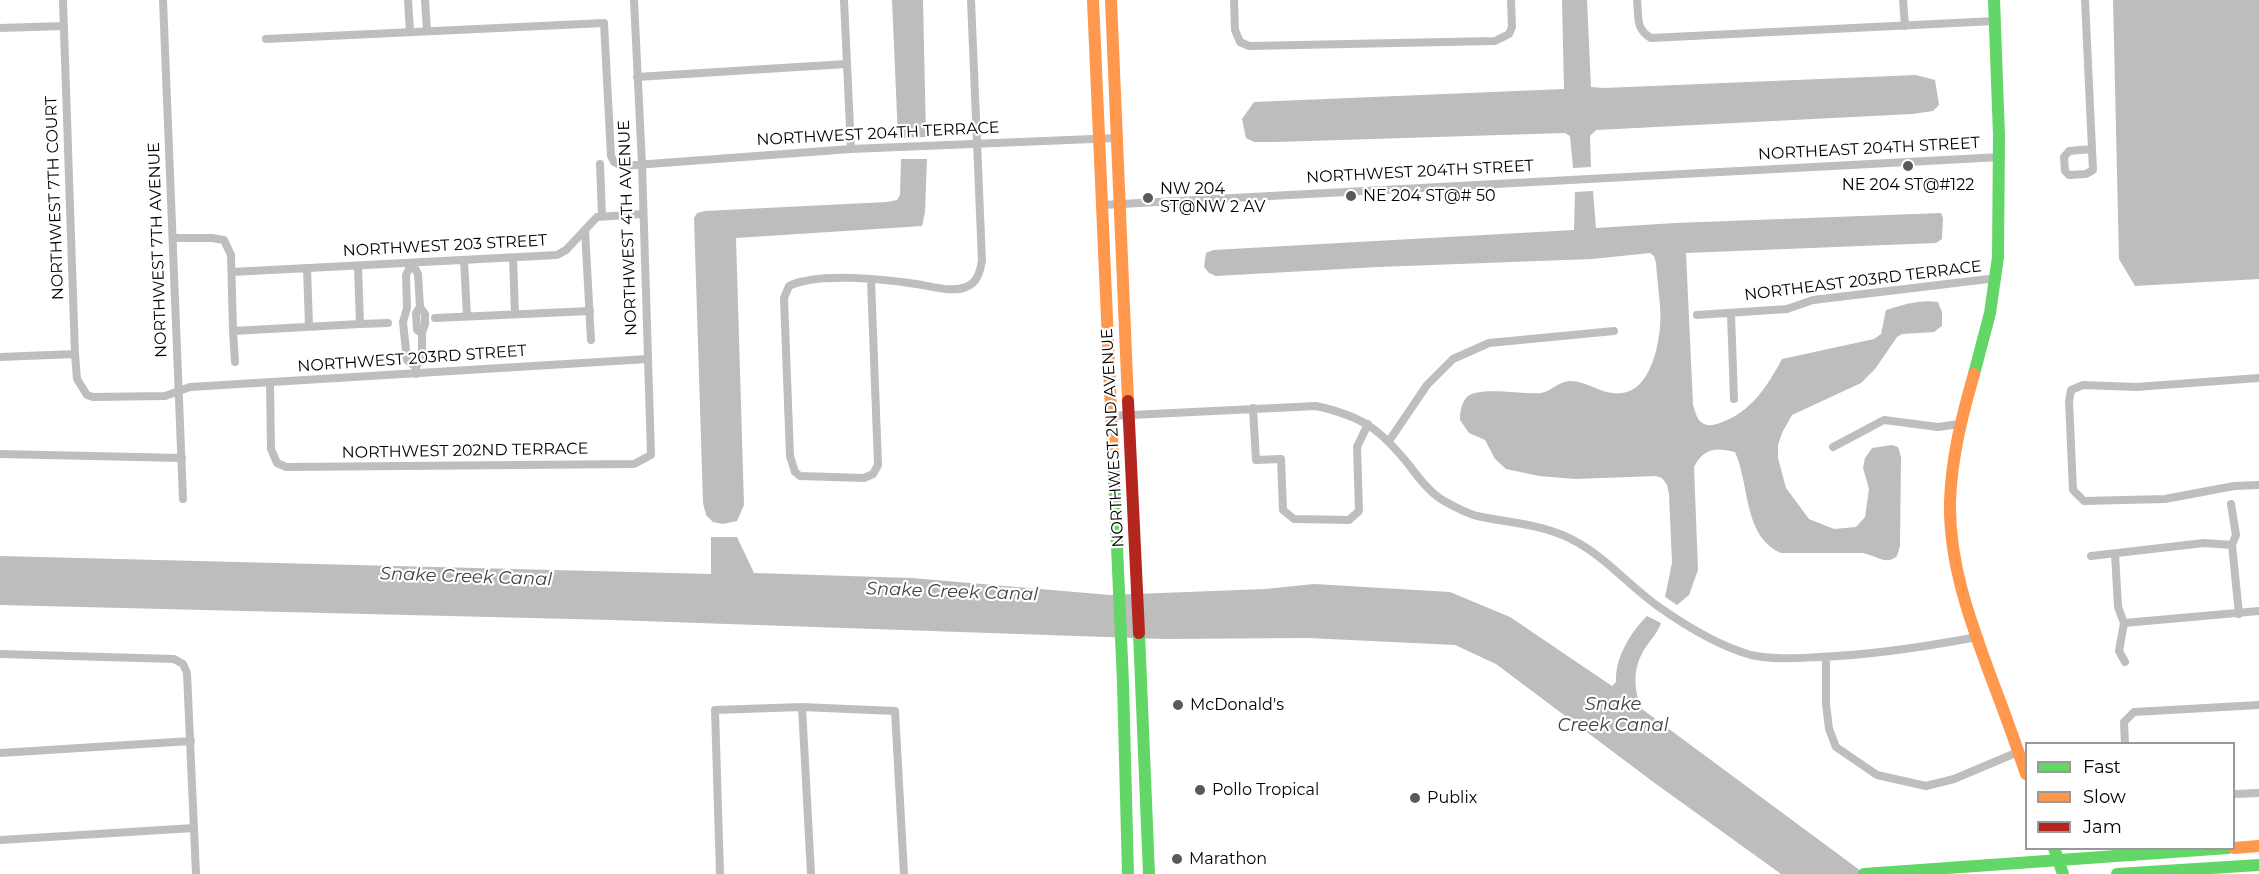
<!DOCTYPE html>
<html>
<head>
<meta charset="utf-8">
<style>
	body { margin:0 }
	#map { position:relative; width:2259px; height:874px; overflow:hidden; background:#fff; font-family:Montserrat,sans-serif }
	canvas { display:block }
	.legend { position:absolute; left:2025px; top:742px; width:210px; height:108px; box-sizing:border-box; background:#fff; border:2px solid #999; margin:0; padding:8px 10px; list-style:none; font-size:18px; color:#000 }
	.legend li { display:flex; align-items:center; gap:12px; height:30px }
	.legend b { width:30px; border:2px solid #999 }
</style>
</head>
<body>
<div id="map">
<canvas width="2259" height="874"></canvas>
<ul class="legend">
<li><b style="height:8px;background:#63d668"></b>Fast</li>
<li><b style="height:8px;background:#ff974d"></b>Slow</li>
<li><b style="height:8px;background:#b3261e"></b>Jam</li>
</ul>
</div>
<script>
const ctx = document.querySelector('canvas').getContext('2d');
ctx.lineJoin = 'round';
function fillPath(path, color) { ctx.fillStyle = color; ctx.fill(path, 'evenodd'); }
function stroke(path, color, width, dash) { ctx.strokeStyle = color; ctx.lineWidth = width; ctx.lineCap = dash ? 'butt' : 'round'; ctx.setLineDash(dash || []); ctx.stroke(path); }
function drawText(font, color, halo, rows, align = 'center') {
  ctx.font = font + ' Montserrat,sans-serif'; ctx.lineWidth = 4.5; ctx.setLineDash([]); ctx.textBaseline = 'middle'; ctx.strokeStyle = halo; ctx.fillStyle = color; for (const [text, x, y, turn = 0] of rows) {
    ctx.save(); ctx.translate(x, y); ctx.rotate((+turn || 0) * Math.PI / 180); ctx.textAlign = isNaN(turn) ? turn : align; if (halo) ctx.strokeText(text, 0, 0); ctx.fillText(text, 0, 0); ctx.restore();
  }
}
fillPath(new Path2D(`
	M892 0H923L926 137 898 138Z
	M1562 0H1587L1591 87 1604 88 1916 75 1935 80 1939 105 1933 111 1912 114 1596 130 1590 136 1591 167 1573 168 1570 136 1565 133 1276 142H1254L1246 138 1242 119 1254 102 1564 89Z
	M2113 0H2259V279L2135 286 2119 259Z
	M901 159H927L925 212 922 226 736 238 744 505 737 521 723 524 713 522 706 515 703 503 694 218 697 213 705 211 887 202 897 200 900 195Z
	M1593 191 1596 228 1675 223 1941 213 1943 218 1942 239 1936 243 1686 253 1693 405C1695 411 1697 419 1701 422 1707 427 1714 425 1720 423 1751 412 1767 387 1782 359L1874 339 1881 334 1886 310C1902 305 1920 299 1938 302L1942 312V326L1934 332 1902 334 1897 337 1875 369 1861 383 1792 415 1782 433 1778 445V458L1786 488 1809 519 1834 529 1856 527 1865 517 1869 489 1863 468 1865 458 1872 448 1892 445 1898 447 1901 457 1900 546 1897 556C1886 566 1876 555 1862 553H1781C1743 536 1750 485 1735 452 1715 447 1704 448 1694 467L1698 570 1689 595 1677 605 1665 597 1672 563 1669 494 1667 485 1662 478 1656 476 1575 479 1539 476 1506 469 1495 459 1485 440 1469 433 1460 420C1460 413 1461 404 1466 398 1476 385 1524 395 1541 393 1552 391 1557 382 1570 381 1589 381 1602 396 1622 393 1649 390 1658 350 1660 327 1662 307 1657 284 1656 263L1654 256 1650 253 1592 259 1378 267 1216 276 1209 273 1204 267 1206 253 1213 250 1574 230 1575 192Z
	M711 537H737L754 573 912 578 1110 595 1265 589 1314 584 1450 592 1510 617 1612 686 1616 682C1615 658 1630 633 1647 616L1661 623C1658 632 1653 637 1648 644 1633 664 1632 686 1642 709L1865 874H1781L1656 784 1496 664 1455 645 1308 638 1164 639 612 620 0 605V556L711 574Z`), '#bdbdbd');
stroke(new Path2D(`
	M163 0 183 499
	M408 0 410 32
	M425 0 427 31
	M844 0 851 149
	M1234 0 1235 30 1240 42 1249 46 1495 41 1509 34 1512 27 1511 0
	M1637 0C1639 16 1635 29 1651 38L1995 21
	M1903 0 1905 26
	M2085 0 2092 149 2093 170 2086 174 2069 175 2065 171 2064 157 2069 151 2092 149
	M63 1 75 354 77 379 87 395 93 397 165 396 190 387 648 359
	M0 28 64 26
	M266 39 604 23 611 156 614 162 622 166 851 149 1117 138
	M637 77 846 64
	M600 164 602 216
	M1102 205 2001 157
	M585 230 591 340
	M173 238H212L224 240 231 255 233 331 360 324 358 266
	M513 258 515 314
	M464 260 467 316
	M412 263 418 274 420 307 425 314V324L422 333V356L416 367V374
	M412 263 406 275 407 308 403 322 407 360 416 367
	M307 268 309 327
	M232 272 557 255 566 250 597 217 643 214
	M871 279 878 465 873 474 864 478 800 476 795 472 790 456 784 298 789 286C818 272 884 279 916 284 931 286 952 293 966 287 977 283 980 272 982 261L971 0
	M420 307 416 313 417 330 422 333
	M1731 313 1734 399
	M1697 315 1787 309 1813 300 1997 278
	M435 318 590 311
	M360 324 388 323
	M233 331 235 362
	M0 357 75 354
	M2259 378 2136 387 2083 385 2071 390 2069 401 2073 490 2084 501 2165 499 2234 486 2259 485
	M270 383 271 449 277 463 286 467 634 464 651 455 642 164 634 0
	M1253 408 1256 460 1281 459 1283 510 1294 519 1349 520 1359 511 1357 447 1368 424
	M1111 416 1316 406C1362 416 1380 429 1409 465 1418 477 1430 493 1444 501 1453 506 1466 513 1477 516 1509 523 1543 524 1573 540 1606 557 1629 586 1659 607 1686 626 1719 646 1751 655 1773 660 1797 658 1819 657 1873 655 1924 647 1977 637
	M1389 441 1427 385 1453 359 1489 343 1614 331
	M1833 447 1884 420 1938 427 1960 424
	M0 454 182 458
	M2231 504 2236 535 2232 545 2239 614
	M2115 554 2118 607 2124 623 2119 651 2125 662
	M2091 556 2204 543 2232 545
	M2124 623 2259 611
	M0 654 174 659 183 664 187 673 196 874
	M1826 657V704L1829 729 1836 747 1877 775 1926 786 1954 779 2018 752
	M802 707 811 874
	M2125 744 2124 722 2134 712 2259 705
	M0 753 191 741
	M2234 794 2259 793
	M0 840 194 828
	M720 874 715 710 802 707 895 711 904 874`), '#bebebe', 8);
stroke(new Path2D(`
	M1974 374 1990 313 1998 257 1999 136 1994 0
	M1113 455 1123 683 1128 874
	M1139 633 1149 874
	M2054 848 2063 874
	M1864 874 2228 848
	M2117 874 2259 865`), '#63d668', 12);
stroke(new Path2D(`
	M1093 0 1113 455
	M1111 0 1128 401
	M1974 374C1962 416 1951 459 1950 503 1949 565 1971 623 1992 680 2004 711 2015 742 2026 774
	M2234 848 2259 846`), '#ff974d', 12);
stroke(new Path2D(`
	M1128 401 1139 633`), '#b3261e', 12);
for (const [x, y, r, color] of [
	[1908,166,6,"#595959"],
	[1351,196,6,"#595959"],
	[1148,198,6,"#595959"],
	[1178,705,6,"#595959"],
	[1200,790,6,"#595959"],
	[1415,798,6,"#595959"],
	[1177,859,6,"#595959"]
]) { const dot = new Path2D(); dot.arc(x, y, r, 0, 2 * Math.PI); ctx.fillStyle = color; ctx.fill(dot); stroke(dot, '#fff', 2); }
drawText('16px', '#000', '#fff', [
	["NORTHWEST 204TH TERRACE",878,134,-3],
	["NORTHEAST 204TH STREET",1869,149,-3],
	["NORTHWEST 204TH STREET",1420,172,-3],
	["NORTHWEST 7TH COURT",55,198,-92],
	["NORTHWEST 4TH AVENUE",628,228,-92],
	["NORTHWEST 203 STREET",445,246,-3],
	["NORTHWEST 7TH AVENUE",158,250,-92],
	["NORTHEAST 203RD TERRACE",1863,281,-7],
	["NORTHWEST 203RD STREET",412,359,-4],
	["NORTHWEST 2ND AVENUE",1113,438,-93],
	["NORTHWEST 202ND TERRACE",465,451,-1]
]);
drawText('16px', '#000', '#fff', [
	["NE 204 ST@#122",1908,185,"center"],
	["NW 204",1160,189],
	["ST@NW 2 AV",1160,207],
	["NE 204 ST@# 50",1363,196],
	["McDonald's",1190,705],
	["Pollo Tropical",1212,790],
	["Publix",1427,798],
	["Marathon",1189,859]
], 'left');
drawText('italic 18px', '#424242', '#fff', [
	["Snake Creek Canal",466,577,2],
	["Snake Creek Canal",952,592,2],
	["Snake",1613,705],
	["Creek Canal",1613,726]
]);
</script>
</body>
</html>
